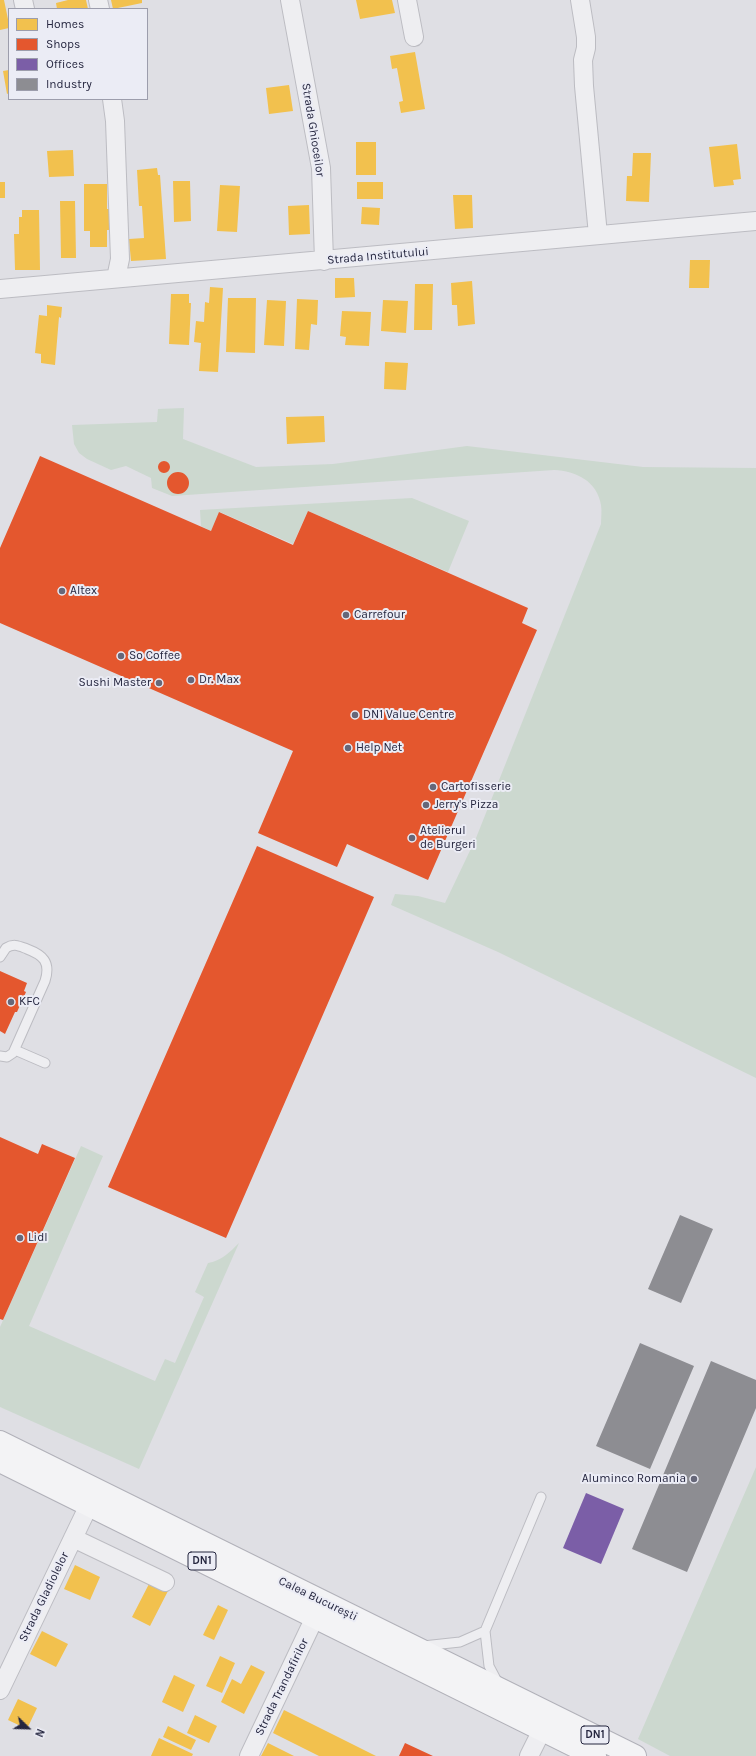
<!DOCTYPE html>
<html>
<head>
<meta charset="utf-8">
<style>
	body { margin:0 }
	#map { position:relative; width:756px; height:1756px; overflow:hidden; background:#dfdfe4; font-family:Karla,sans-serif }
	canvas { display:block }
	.legend { position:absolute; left:8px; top:8px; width:140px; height:92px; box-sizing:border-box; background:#ebecf5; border:1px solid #9c9dac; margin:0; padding:5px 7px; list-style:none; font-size:12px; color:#25263f }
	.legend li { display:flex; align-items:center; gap:8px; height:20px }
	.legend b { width:20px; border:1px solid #9c9dac }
	.north { position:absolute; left:8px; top:1708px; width:40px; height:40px; -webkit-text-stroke:3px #ebecf5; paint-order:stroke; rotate:113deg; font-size:11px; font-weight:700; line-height:16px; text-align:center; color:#25263f }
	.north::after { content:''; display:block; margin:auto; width:14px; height:18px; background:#25263f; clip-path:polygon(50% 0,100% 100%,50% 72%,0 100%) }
</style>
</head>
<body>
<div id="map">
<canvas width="756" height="1756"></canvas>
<ul class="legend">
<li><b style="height:11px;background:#f2c14e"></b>Homes</li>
<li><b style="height:11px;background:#e4572e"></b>Shops</li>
<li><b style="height:11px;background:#7b5ea7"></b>Offices</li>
<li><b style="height:11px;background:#8d8d92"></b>Industry</li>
</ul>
<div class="north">N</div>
</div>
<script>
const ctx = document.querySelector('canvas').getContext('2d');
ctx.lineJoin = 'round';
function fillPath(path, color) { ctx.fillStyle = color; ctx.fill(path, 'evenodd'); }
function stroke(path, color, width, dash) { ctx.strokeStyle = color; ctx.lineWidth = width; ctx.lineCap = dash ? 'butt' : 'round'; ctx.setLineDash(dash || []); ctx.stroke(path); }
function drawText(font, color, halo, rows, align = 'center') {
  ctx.font = font + ' Karla,sans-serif'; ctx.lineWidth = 4; ctx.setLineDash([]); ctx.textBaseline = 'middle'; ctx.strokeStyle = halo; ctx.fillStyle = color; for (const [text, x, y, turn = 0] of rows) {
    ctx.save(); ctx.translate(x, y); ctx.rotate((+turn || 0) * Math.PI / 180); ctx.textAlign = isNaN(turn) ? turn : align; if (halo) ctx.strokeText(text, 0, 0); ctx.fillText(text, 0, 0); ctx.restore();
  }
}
fillPath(new Path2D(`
	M184 408 183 439 256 467 333 464 467 446 643 467 756 468V1078L498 952 391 905 395 894 418 896 445 903 476 838 601 524C601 518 602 511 601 505 597 481 576 471 554 470L172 496 152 488 151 478 126 466 111 470 87 459 79 453 74 444 72 425 157 422 158 409Z
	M412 498 469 521 448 572 308 511 293 544 220 512 211 531 201 526 200 510Z
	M81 1146 103 1156 29 1326 155 1381 165 1359 175 1363 204 1297 195 1292 208 1263C221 1261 230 1252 239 1243L139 1469 0 1407V1327Z
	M756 1467V1756H670L638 1739Z`), '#ccd8cf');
fillPath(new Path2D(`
	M0 0H4L9 24V28L0 30Z
	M68 0H86L88 9H57L56 3Z
	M111 0H142V3L113 9Z
	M356 0H392L395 13 360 19Z
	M415 52 425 109 401 113 399 102 403 101 397 68 392 69 390 56Z
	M9 70V93L7 94 3 71Z
	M289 85 293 111 269 114 266 88Z
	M356 142H376V175H356Z
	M737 144 741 179 733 180 734 185 714 187 709 147Z
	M73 150 74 176 49 177 47 151Z
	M633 153H651L649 202 626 201 627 176H632Z
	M157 168 158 175H160L166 259 131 261 129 239 144 238 142 206H139L137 170Z
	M173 181H190L191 221 174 222Z
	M0 182H5V198H0Z
	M357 182H383V199H357Z
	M84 184H107V209H110V230H107V247H90V231H84Z
	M220 185 240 186 237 232 217 231Z
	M453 195H472L473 228 455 229Z
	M60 201H75L76 258H61Z
	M309 205 310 234 289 235 288 206Z
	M362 207 380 208 379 225 361 224Z
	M22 210H39L40 270H15L14 234H19V217H22Z
	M690 260H710L709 288H689Z
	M335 278H354L355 297 335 298Z
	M472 281 475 324 458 326 457 305H452L451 283Z
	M415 284H433L432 330H414Z
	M210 287 223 288 218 372 199 371 201 343 194 342 196 321 204 322 205 302 209 303Z
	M171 294H189V303H191L189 345 169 344Z
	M228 298H256L255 353 226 352Z
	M297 299 318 300 317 325 311 324 309 350 295 349Z
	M267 300 286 301 284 346 264 345Z
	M383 300 408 301 406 333 381 331Z
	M47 305 62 307 61 318 59 317 55 365 41 363V354L35 353 39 315 47 316Z
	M342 311 371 312 369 346 345 345 346 337 340 336Z
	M385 362 408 363 406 390 384 389Z
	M324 416 325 442 287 444 286 417Z
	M75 1565 100 1577 90 1600 64 1589Z
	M150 1582 168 1591 150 1626 132 1617Z
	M218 1605 228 1610 214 1640 203 1635Z
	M42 1631 68 1644 56 1667 30 1654Z
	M220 1656 235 1663 222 1693 206 1686Z
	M251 1665 265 1672 244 1714 221 1702 232 1679 241 1684Z
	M174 1675 195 1685 183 1712 162 1702Z
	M18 1699 37 1708 27 1729 8 1720Z
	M284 1710 376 1756H319L273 1733Z
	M195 1715 217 1726 209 1743 187 1733Z
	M168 1726 196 1740 191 1750 163 1737Z
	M159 1738 193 1754 192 1756H151Z
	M268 1743 294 1756H261Z`), '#f2c14e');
fillPath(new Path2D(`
	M40 456 211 531 219 512 293 545 308 511 528 608 522 623 537 630 428 880 347 844 337 867 258 833 293 751 0 623V548Z
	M158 467a6 6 0 1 1 12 0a6 6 0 1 1-12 0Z
	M167 483a11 11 0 1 1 22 0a11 11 0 1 1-22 0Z
	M257 846 374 897 226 1238 108 1187Z
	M0 971 27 983 24 991 26 992 17 1012H15L5 1034 0 1031Z
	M0 1137 38 1154 42 1144 75 1158 3 1320 0 1319Z
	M405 1743 433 1756H399Z`), '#e4572e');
fillPath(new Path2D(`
	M586 1493 624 1509 601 1564 563 1548Z`), '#7b5ea7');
fillPath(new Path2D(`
	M680 1215 713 1229 681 1303 648 1289Z
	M640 1343 694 1366 650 1469 596 1446Z
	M711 1361 756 1380V1408L687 1572 632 1549Z`), '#8d8d92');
const lane = new Path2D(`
	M0 957 6 948C14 943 19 946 27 949 43 955 51 962 45 981L13 1053 7 1057 0 1056
	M15 1050 45 1063
	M423 1646 460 1642 485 1631
	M498 1683 489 1666 485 1631 541 1497`);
const street = new Path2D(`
	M23 0 25 9
	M98 0 100 9
	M290 0 321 168 324 261
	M407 0 414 37
	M580 0 586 37V48L583 60 584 86 598 235
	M112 99 115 121 120 259 116 278
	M0 289 756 221
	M73 1538 165 1582
	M0 1690 89 1505
	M249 1756 315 1617
	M529 1756 542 1730`);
const highway = new Path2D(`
	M0 1442 635 1756
	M0 1461 595 1756`);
stroke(lane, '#bcbcc2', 11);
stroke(street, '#bcbcc2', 20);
stroke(highway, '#b1b1b9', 24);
stroke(lane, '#eeeef1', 9);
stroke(street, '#eeeef1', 18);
stroke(highway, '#f3f3f5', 22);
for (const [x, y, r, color] of [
	[62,591,4,"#666779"],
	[346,615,4,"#666779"],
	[121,656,4,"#666779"],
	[191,680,4,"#666779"],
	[159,683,4,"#666779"],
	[355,715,4,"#666779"],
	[348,748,4,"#666779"],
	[433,787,4,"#666779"],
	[426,805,4,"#666779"],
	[412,838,4,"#666779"],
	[11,1002,4,"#666779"],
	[20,1238,4,"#666779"],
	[694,1479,4,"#666779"]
]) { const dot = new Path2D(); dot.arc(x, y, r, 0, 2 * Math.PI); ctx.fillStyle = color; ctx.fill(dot); stroke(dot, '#ebecf5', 1.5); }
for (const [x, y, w] of [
	[202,1561,28],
	[595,1735,28]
]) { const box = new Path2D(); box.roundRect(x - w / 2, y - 9, w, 18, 3); ctx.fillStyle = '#ebecf5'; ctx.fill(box); stroke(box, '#25263f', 1); }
drawText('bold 11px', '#25263f', null, [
	["DN1",202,1561],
	["DN1",595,1735]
]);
drawText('12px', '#25263f', '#ebecf5', [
	["Strada Ghioceilor",313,130,81],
	["Strada Institutului",378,256,-5],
	["Strada Gladiolelor",44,1597,-64],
	["Calea București",318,1599,26],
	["Strada Trandafirilor",282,1687,-64]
]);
drawText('12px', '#25263f', '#ebecf5', [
	["Altex",70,591],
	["Carrefour",354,615],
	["So Coffee",129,656],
	["Dr. Max",199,680],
	["Sushi Master",151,683,"right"],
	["DN1 Value Centre",363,715],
	["Help Net",356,748],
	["Cartofisserie",441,787],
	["Jerry's Pizza",434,805],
	["Atelierul",420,831],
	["de Burgeri",420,845],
	["KFC",19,1002],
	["Lidl",28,1238],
	["Aluminco Romania",686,1479,"right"]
], 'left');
</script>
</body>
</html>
